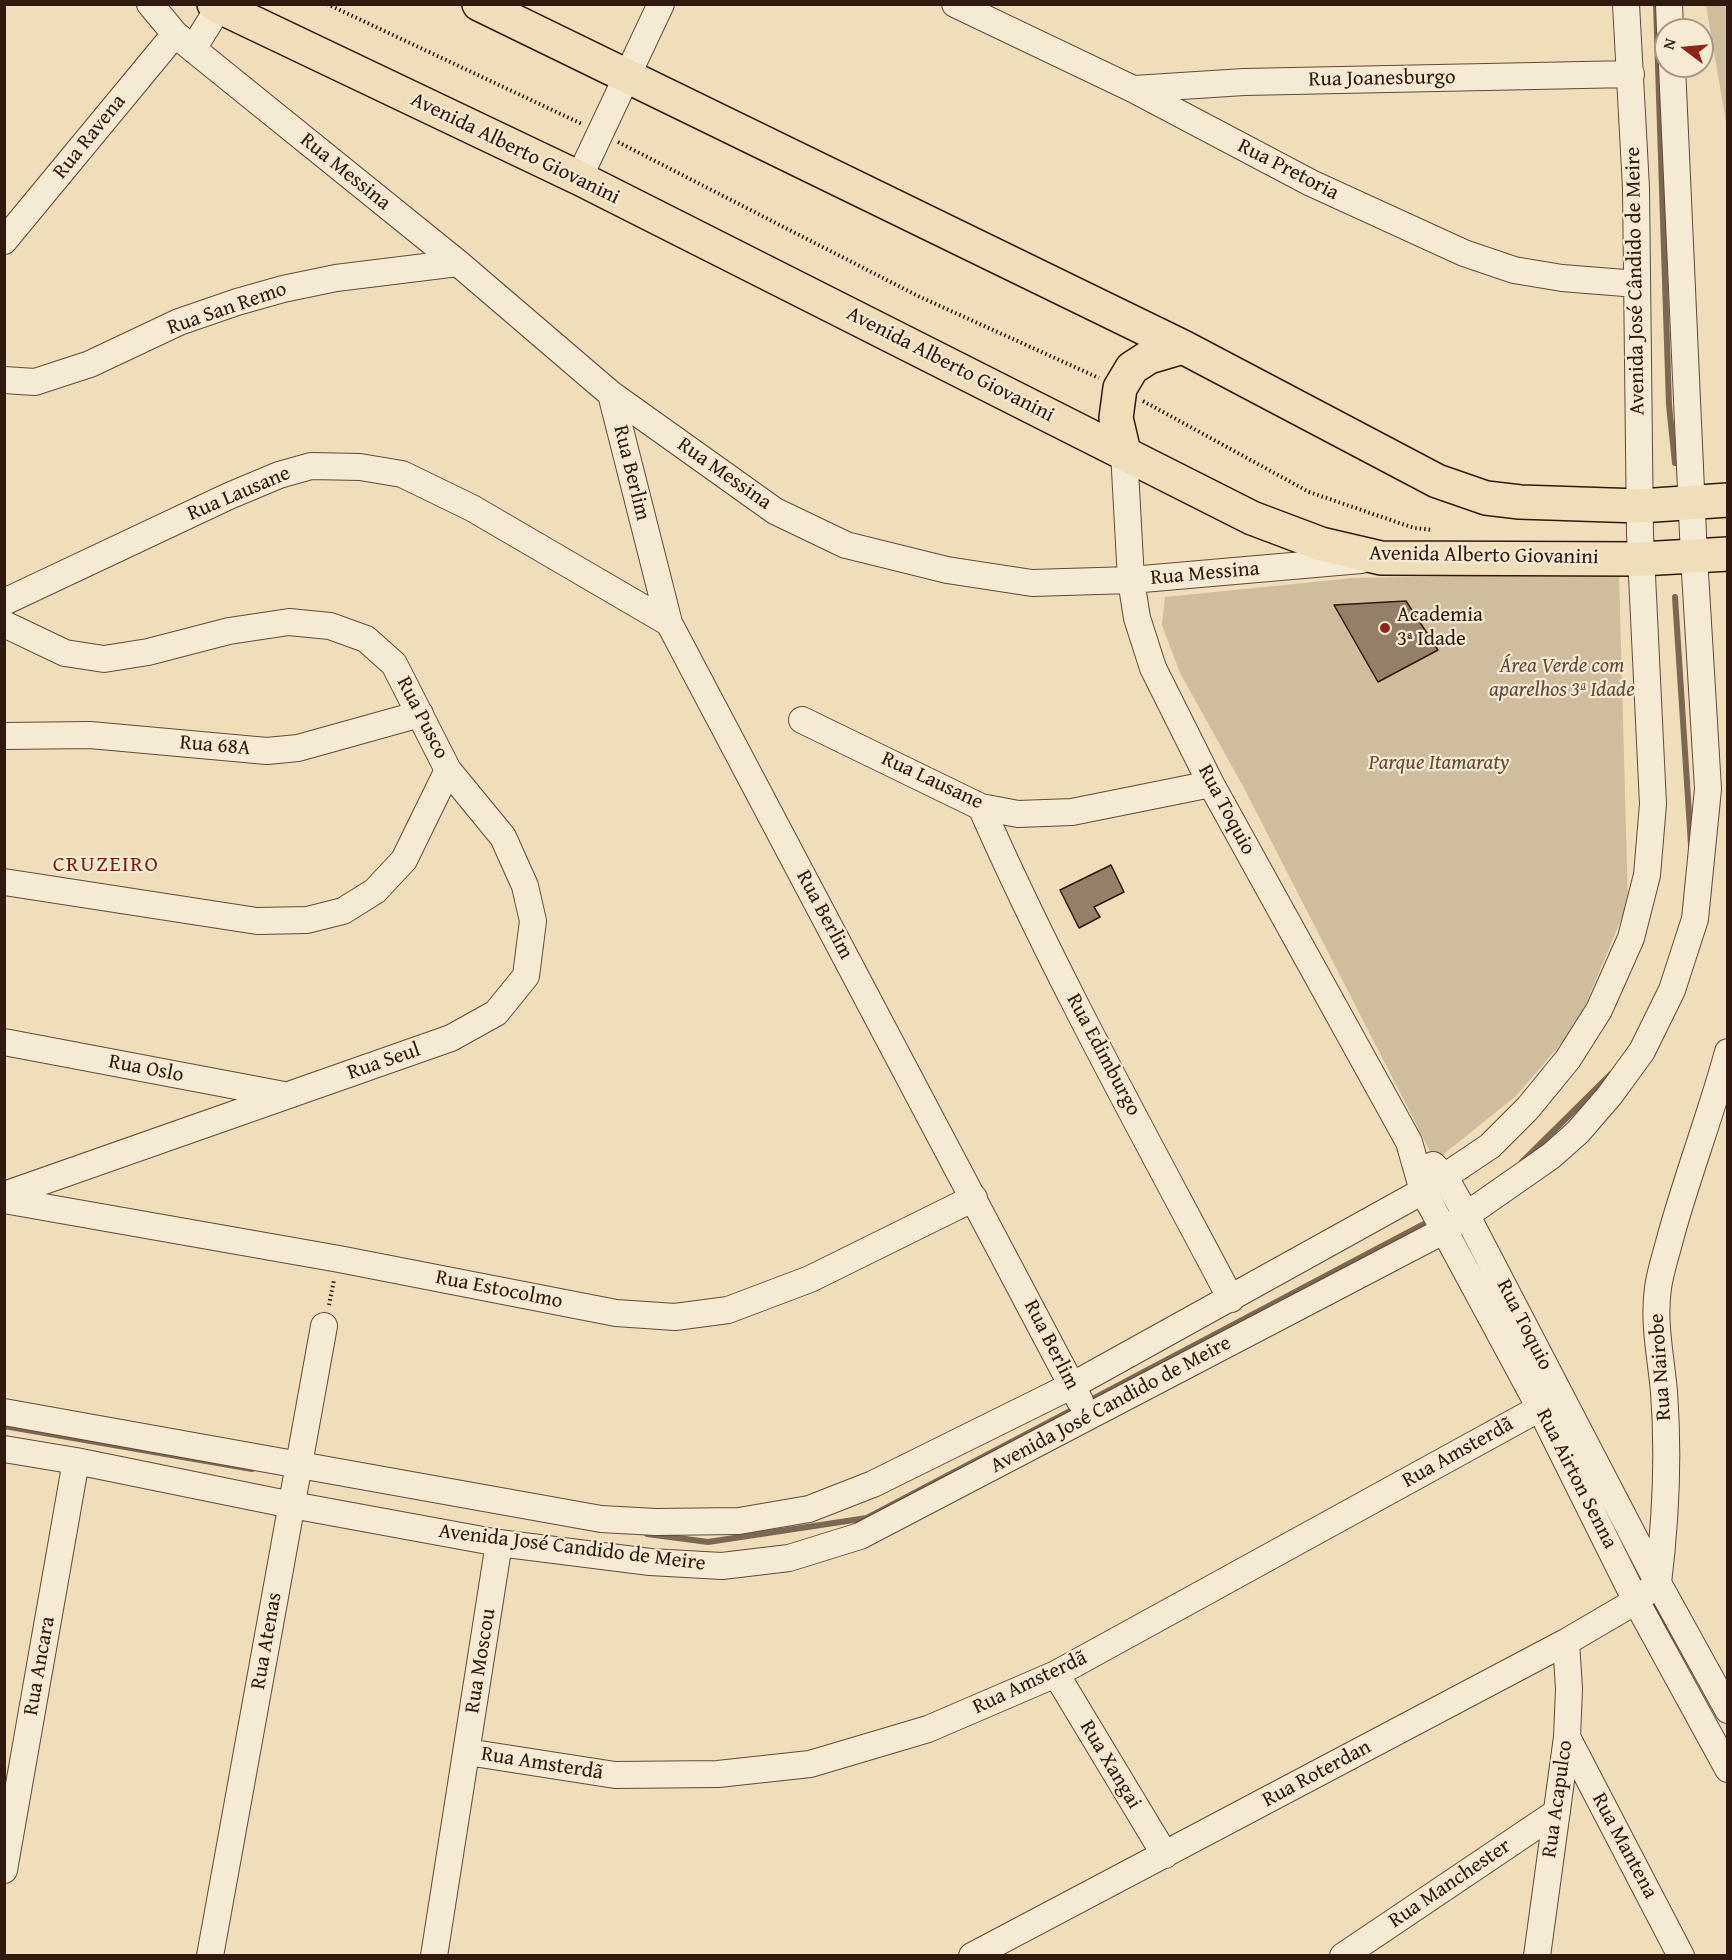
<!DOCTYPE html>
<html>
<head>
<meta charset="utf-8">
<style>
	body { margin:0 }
	#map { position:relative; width:1732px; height:1960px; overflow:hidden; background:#f0debb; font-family:"Gentium Book Plus",serif }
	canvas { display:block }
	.frame { position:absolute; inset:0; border:6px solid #301a0f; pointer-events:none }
	.north { position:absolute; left:1654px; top:18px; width:60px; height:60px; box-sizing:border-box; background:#f5ead3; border:2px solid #a69785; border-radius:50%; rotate:286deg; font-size:16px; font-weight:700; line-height:24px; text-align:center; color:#301a0f }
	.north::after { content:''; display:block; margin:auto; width:21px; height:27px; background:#8f2418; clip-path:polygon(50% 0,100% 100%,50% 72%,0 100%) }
</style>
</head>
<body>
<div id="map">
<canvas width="1732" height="1960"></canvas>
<div class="frame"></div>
<div class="north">N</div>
</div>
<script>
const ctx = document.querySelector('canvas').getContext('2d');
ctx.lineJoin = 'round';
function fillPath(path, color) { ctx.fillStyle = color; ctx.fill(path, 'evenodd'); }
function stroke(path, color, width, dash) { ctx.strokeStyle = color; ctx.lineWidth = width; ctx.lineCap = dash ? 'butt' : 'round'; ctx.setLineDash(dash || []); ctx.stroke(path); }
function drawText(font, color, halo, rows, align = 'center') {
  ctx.font = font + ' "Gentium Book Plus",serif'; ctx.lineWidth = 4.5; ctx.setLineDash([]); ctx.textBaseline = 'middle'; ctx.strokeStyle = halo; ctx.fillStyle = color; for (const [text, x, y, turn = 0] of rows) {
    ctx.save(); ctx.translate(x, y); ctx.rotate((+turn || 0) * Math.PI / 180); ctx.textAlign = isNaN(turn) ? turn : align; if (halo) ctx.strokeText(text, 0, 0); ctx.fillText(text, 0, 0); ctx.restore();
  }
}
fillPath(new Path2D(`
	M1706 5H1727V128Z
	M1619 573 1628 903 1577 1025 1516 1096 1435 1161 1244 788 1180 673 1162 625 1165 597 1353 578Z`), '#cfbd9e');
stroke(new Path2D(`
	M1656 4 1669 405 1675 463
	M1675 597 1691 845
	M1522 1162 1611 1074
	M1087 1402 1426 1223
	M4 1426 252 1469
	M647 1534 708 1542 867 1518 1078 1407`), '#7c6753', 6);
const building = new Path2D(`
	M1406 601 1438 650 1378 682 1334 605Z
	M1111 865 1124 892 1094 907 1100 917 1079 928 1060 890Z`);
fillPath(building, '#948068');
stroke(building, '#301a0f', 1.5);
const minor = new Path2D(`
	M150 4 175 34 193 49 458 263 611 394 775 511 846 545 947 570 1032 583 1131 580 1361 560
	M955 4 1133 89 1311 183 1464 253 1514 270 1562 278 1637 284
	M1669 4 1670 30
	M193 49 219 7
	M1134 89 1244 82 1631 74
	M579 178 661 4
	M4 241 175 34
	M4 380 35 382 90 364 179 322 237 302 283 289 336 278 458 263
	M611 394 669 623 1080 1401
	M1124 452 1131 580 1137 618 1153 668 1211 784 1409 1142 1423 1191 1540 1408 1636 1601 1728 1769
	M4 602 229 496 279 475 311 466 360 467 402 474 472 508 669 623
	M4 624 65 653 104 659 148 652 229 631 289 622 330 626 366 639 394 664 448 770 404 860 375 891 343 911 307 920 257 921 4 882
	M802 720 981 807 1018 814 1072 812 1211 784
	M4 736 90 735 267 751 298 748 420 714
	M981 807C1055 975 1145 1136 1231 1299
	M4 1042 284 1095
	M1433 1165 1444 1176 1467 1216 1658 1583 1728 1710
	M4 1195 451 1038 496 1013 526 976 533 921 525 886 503 837 448 770
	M4 1200 339 1259 616 1313 675 1317 728 1310 810 1279 974 1198
	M4 1412 601 1519 656 1522 739 1521 809 1509 873 1484 1073 1385 1423 1191 1490 1146 1528 1108 1568 1059 1599 1010 1631 938 1647 875 1653 804 1640 534 1636 188 1626 4
	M4 1449 76 1461 292 1505 499 1543 650 1562 722 1566 789 1558 860 1536 1445 1230 1551 1156 1578 1132 1610 1095 1642 1051 1672 990 1695 919 1708 789 1694 556 1672 66
	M1658 1583C1666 1518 1669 1458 1664 1392 1661 1357 1653 1324 1658 1288 1660 1272 1666 1255 1670 1239 1687 1176 1711 1115 1728 1052
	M1056 1674 1165 1855
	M1567 1737 1681 1956
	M467 1752 615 1775 718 1774 810 1764 928 1729 1056 1674 1540 1408
	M4 1870 76 1461
	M210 1956 324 1326
	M434 1956 499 1543
	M972 1956 1566 1642 1636 1601 1658 1583
	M1343 1956 1557 1812
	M1537 1956 1567 1737 1569 1689 1566 1642`);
const major = new Path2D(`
	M214 4 579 178 1252 518 1321 544 1381 558 1641 559 1728 554
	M479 4 1183 347 1437 481 1486 498 1520 502 1640 506 1728 500
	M1124 452 1116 418 1120 388 1132 368 1149 357 1183 347`);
stroke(minor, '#604b3a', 28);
stroke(major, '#301a0f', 36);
stroke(new Path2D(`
	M327 4 582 124
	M618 142 918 296 1099 378
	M1143 401 1309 492 1414 528 1433 530
	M329 1305 334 1280`), '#301a0f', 4, [1.5, 3]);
stroke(minor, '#f5ead3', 26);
stroke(major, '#f0debb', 33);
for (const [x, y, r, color] of [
	[1385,628,6,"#8f2418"]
]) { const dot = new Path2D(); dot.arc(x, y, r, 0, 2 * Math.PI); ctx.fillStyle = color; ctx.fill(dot); stroke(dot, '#f5ead3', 2); }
drawText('21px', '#301a0f', '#f5ead3', [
	["Rua Joanesburgo",1382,79,-1],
	["Rua Ravena",90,137,-51],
	["Avenida Alberto Giovanini",515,149,26],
	["Rua Pretoria",1288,170,27],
	["Rua Messina",345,172,39],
	["Avenida José Cândido de Meire",1636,281,-91],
	["Rua San Remo",227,309,-19],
	["Avenida Alberto Giovanini",950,365,27],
	["Rua Berlim",631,473,76],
	["Rua Messina",724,474,35],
	["Rua Lausane",239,494,-23],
	["Avenida Alberto Giovanini",1484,556,1],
	["Rua Messina",1205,574,-5],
	["Rua Pusco",422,718,63],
	["Rua 68A",215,746,5],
	["Rua Lausane",932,781,25],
	["Rua Toquio",1226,810,62],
	["Rua Berlim",824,915,62],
	["Rua Edimburgo",1103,1055,62],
	["Rua Seul",384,1062,-19],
	["Rua Oslo",146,1069,11],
	["Rua Estocolmo",499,1290,11],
	["Rua Toquio",1524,1325,63],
	["Rua Berlim",1051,1345,63],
	["Rua Nairobe",1661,1367,-94],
	["Avenida José Candido de Meire",1111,1405,-28],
	["Rua Amsterdã",1458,1453,-29],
	["Rua Airton Senna",1576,1479,63],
	["Avenida José Candido de Meire",572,1548,7],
	["Rua Atenas",267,1641,-80],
	["Rua Moscou",481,1661,-81],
	["Rua Ancara",40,1666,-80],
	["Rua Amsterdã",1030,1683,-25],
	["Rua Amsterdã",542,1764,9],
	["Rua Xangai",1110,1765,59],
	["Rua Roterdan",1317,1774,-28],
	["Rua Acapulco",1558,1799,-82],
	["Rua Mantena",1624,1846,62],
	["Rua Manchester",1450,1884,-34]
]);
drawText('21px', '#301a0f', '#f5ead3', [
	["Academia",1397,616],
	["3ª Idade",1397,640]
], 'left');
drawText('italic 21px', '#604b3a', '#f5ead3', [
	["Área Verde com",1562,667],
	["aparelhos 3ª Idade",1562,691],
	["Parque Itamaraty",1439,764]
]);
ctx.letterSpacing = '1.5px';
drawText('22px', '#7a1f14', '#f5ead3', [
	["CRUZEIRO",106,865]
]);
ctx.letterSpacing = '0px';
</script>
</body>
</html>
